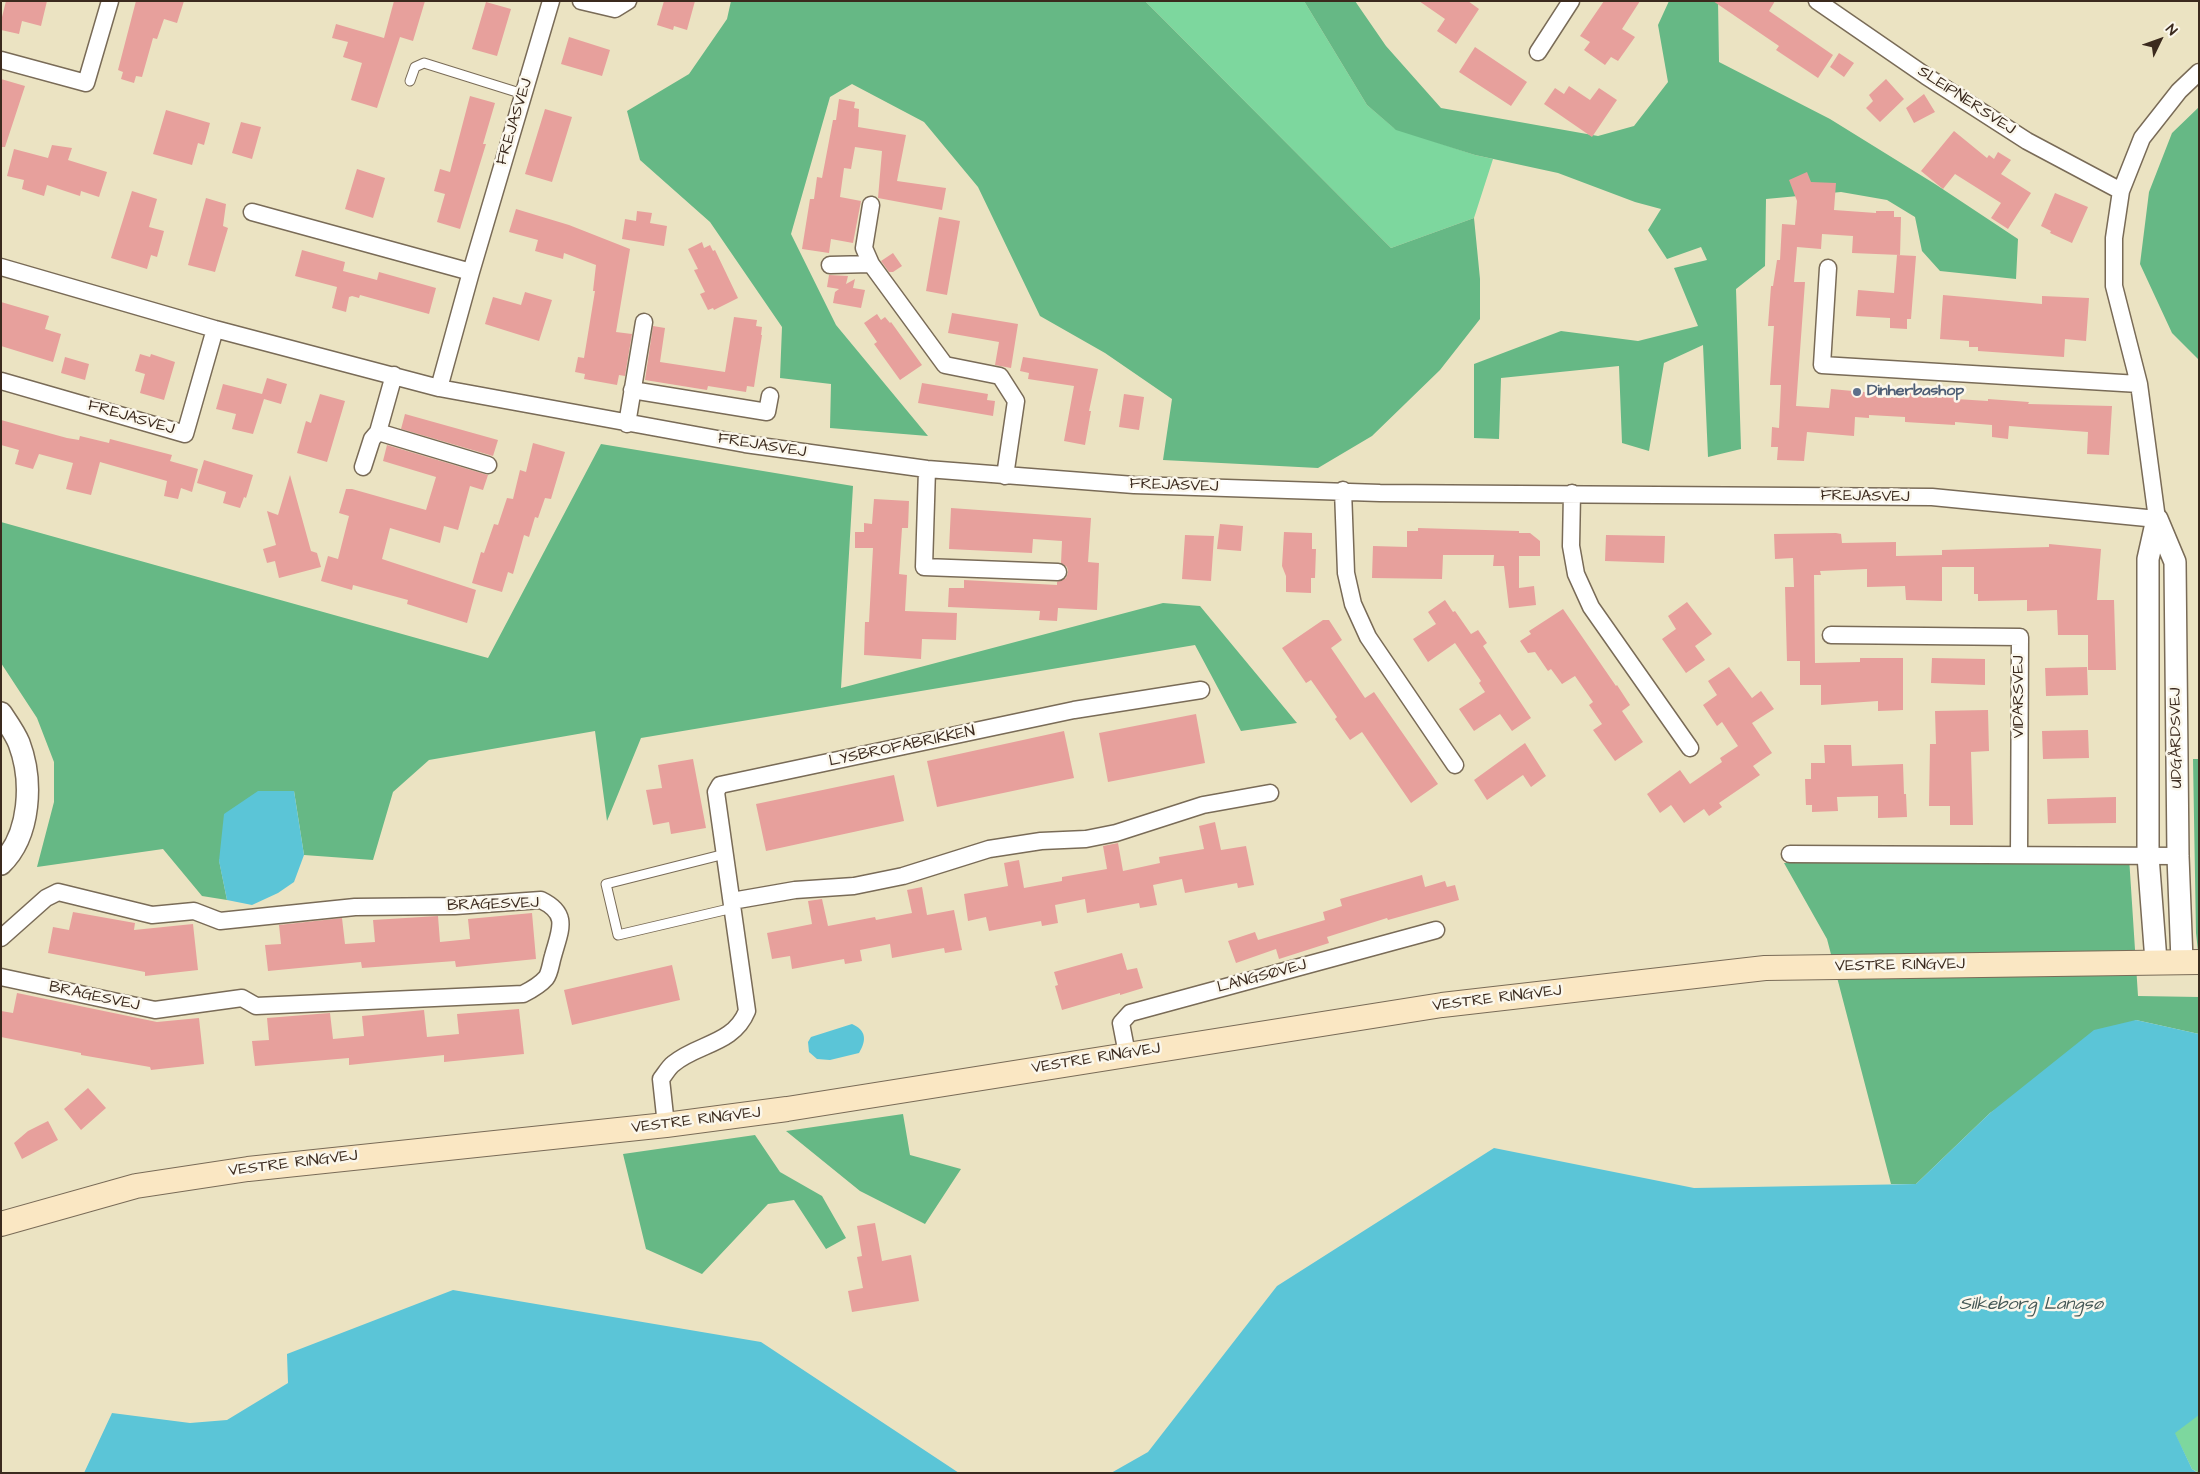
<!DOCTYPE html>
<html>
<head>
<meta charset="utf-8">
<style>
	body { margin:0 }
	#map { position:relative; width:2200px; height:1474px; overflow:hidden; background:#ebe3c2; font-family:"Architects Daughter",sans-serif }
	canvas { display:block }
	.frame { position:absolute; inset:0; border:2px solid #3b2a1e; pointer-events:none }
	.north { position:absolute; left:2135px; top:15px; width:50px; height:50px; -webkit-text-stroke:4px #fbf7ec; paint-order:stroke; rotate:48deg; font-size:14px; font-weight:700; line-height:20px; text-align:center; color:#3b2a1e }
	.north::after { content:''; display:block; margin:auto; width:18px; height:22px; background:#3b2a1e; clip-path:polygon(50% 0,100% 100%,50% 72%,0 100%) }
</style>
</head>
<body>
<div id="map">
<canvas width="2200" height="1474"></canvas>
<div class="frame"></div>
<div class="north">N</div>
</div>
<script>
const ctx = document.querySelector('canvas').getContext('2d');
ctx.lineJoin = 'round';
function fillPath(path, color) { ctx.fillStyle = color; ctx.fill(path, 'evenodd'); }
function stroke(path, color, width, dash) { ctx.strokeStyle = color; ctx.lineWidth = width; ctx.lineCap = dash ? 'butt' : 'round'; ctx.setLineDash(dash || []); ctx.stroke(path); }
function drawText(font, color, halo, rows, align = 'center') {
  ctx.font = font + ' "Architects Daughter",sans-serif'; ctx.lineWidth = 5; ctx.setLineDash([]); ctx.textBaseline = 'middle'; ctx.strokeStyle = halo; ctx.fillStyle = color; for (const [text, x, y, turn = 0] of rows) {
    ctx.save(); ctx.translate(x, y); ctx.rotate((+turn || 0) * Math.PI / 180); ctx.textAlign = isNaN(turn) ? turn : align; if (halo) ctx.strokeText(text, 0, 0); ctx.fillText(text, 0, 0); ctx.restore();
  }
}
fillPath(new Path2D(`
	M1145 1H1304L1367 105 1394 128 1475 155 1493 159 1474 218 1391 248Z
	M2199 1414V1473L2192 1469 2174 1432Z`), '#7dd79e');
fillPath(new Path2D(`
	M731 1H1145L1391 248 1474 218 1480 279V319L1440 370 1372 436 1318 468 1163 460 1172 399 1105 353 1040 316 978 187 924 122 852 84 830 97 791 234 836 325 928 436 830 428 831 384 780 378 782 327 710 222 640 160 627 111 689 74 727 19Z
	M1304 1H1355L1386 46 1441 108 1598 136 1634 126 1668 82 1658 25 1669 1H1718L1719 62 1830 119 1935 184 2018 239 2016 279 1940 271 1922 251 1915 217 1887 200 1841 192 1766 199 1765 266 1736 289 1741 449 1708 457 1703 345 1664 363 1649 451 1622 443 1619 366 1501 378 1499 439 1474 438V364L1561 331 1638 341 1698 326 1674 268 1707 260 1701 247 1667 259 1648 230 1661 209 1635 202 1558 173 1475 155 1396 130 1367 105Z
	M2199 107V360L2172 333 2140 264 2149 192 2172 133Z
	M601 444 853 486 841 688 1163 603 1200 606 1297 723 1241 731 1195 645 641 738 607 821 595 731 429 760 393 792 373 860 304 855 294 791 219 860 227 900 202 896 163 849 37 867 54 802V762L37 718 1 663V522L488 658Z
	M2193 759H2199V960L2196 933Z
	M2129 857 2138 996 2199 997V1034L2136 1020 1990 1113 1916 1184H1891L1827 939 1784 863Z
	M903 1114 910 1155 961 1169 925 1224 860 1191 786 1131Z
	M755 1135 780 1172 822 1196 846 1238 826 1249 794 1200 768 1204 702 1274 646 1249 623 1154Z`), '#66b885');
fillPath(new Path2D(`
	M258 791H294L304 855 294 882 278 893 252 905 227 900 219 861 224 814Z
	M2136 1020 2199 1034V1415L2175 1433 2192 1469 2198 1473H1111L1148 1452 1277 1286 1494 1148 1694 1188 1916 1184 1990 1113 2094 1030Z
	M852 1024C866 1030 867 1040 859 1053L830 1060 817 1059 809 1052 808 1042 811 1037Z
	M453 1290 761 1342 959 1473H84L112 1413 190 1423 227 1420 288 1383 287 1354Z`), '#5bc5d7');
fillPath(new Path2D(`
	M6 1H47L41 26 22 21 19 34 1 30V21Z
	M136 1H184L177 23 164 19 157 39 153 38 142 77 136 76 134 83 121 79 123 72 118 70Z
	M394 1H425L413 41 400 37 377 108 351 100 362 63 343 57 348 42 332 38 336 24 384 38Z
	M664 1H695L687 30 674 26 673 30 657 25Z
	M1419 1H1468L1479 9 1456 44 1437 31 1445 19Z
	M1604 1H1640L1622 29 1635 37 1618 61 1611 57 1605 65 1584 50 1590 42 1580 36Z
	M1713 1H1775L1769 11 1833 55 1818 78 1776 50 1779 46Z
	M486 2 511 9 497 56 472 49Z
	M569 37 610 50 602 76 561 64Z
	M1475 47 1527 82 1511 106 1459 72Z
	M1839 53 1854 63 1844 77 1830 67Z
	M1 79 25 86 5 147H1Z
	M1886 79 1904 99 1880 122 1866 108 1873 101 1869 95Z
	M1569 86 1590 100 1599 88 1617 100 1592 137 1544 104 1555 88 1564 94Z
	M1924 94 1935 112 1914 123 1906 108Z
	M470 96 495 103 483 144H486L460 229 437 222 445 194 434 191 440 169 450 172Z
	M839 99 855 102 854 108 859 109 858 127 906 135 897 181 946 188 942 210 878 198 882 151 855 147 851 169 844 168 840 197 861 201 853 243 831 239 829 253 802 249 810 199H814L817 177 822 178 833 120H836Z
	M545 109 572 117 552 182 525 174Z
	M166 110 210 123 204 145 198 143 192 165 153 154Z
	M241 122 261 127 252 159 232 153Z
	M1954 131 1987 158 1989 155 1994 159 1998 152 2011 160 2001 174 2031 193 2008 229 1991 218 2001 203 1955 174 1943 189 1921 171Z
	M52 145 72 148 68 160 107 172 99 197 81 191 80 196 47 185 44 196 22 189 24 180 7 176 14 149 48 158Z
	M357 169 385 178 373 218 345 209Z
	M1807 172 1811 182 1836 183 1834 210 1876 213V211H1894V217H1901L1900 255 1852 253 1853 236 1822 234 1821 249 1797 247 1794 282H1805L1796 406 1829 408 1831 389 1907 396V393L1956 397V399L1988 401V399L2029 402 2028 404 2112 406 2109 455 2087 454 2088 432 2009 426 2008 439 1992 437V425L1955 422V425L1905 422V417L1869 415V418L1855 417 1854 436 1807 432 1804 461 1777 460 1778 447H1771L1772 427 1779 428 1781 385H1770L1774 326H1768L1771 286H1773L1777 260H1780L1782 224 1795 225 1797 201 1789 180Z
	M132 191 157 199 149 227 164 231 157 257 151 255 147 269 111 258Z
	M2055 193 2088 207 2072 243 2050 233 2051 231 2041 226Z
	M206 198 226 204 223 226 228 228 215 272 188 265Z
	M516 209 569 225 630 249 616 332 632 334 625 376 619 375 617 385 584 379 585 374 575 372 578 357 584 358 595 291H593L596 265 564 253 563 259 535 251 538 240 509 232Z
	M637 211 652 213 650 223 667 226 664 246 622 239 625 219 636 221Z
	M939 217 960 221 947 295 926 291Z
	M702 242 704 248 710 245 713 251 715 250 738 298 714 310 713 308 708 310 700 294 705 292 694 270 698 269 688 249Z
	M302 250 345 262 343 271 377 280 379 272 436 288 429 314 360 295 359 298 352 296 349 297 346 312 332 308 337 287 295 276Z
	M893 253 902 266 893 272H889L881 261Z
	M1897 255 1916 256 1911 319H1907V329L1890 328V318L1856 316 1858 290 1894 293Z
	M829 275 848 276 846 284 855 279 853 288 865 290 861 308 833 303 835 292 839 289 827 287Z
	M525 292 552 300 539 341 485 324 493 297 521 305Z
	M1943 295 2042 304V296L2089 298 2086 341 2065 339 2064 357 1978 351V347H1969V341L1940 339Z
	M1 302 49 316 45 329 61 334 53 362 1 346Z
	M952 313 1018 324 1011 368 995 365 999 342 948 333Z
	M877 314 881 320 885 317 890 323 891 322 922 365 900 380 874 344 877 342 864 323Z
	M734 317 757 320 756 326 762 327 761 335H762L754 387 747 386 746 392 708 386 707 390 645 380 653 326 665 328 660 362 725 372Z
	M140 354 150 357 151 354 175 362 164 400 140 393 145 374 135 371Z
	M65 357 89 364 85 380 61 373Z
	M1023 357 1098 369 1089 411H1091L1085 445 1064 441 1074 386 1028 379 1029 373 1020 371Z
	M267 378 287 384 281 404 264 399 253 434 232 429 236 414 216 409 223 384 262 394Z
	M922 383 988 394 987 400 995 401 993 416 918 403Z
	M320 394 345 401 327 462 297 453 306 421 311 423Z
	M1124 394 1144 397 1139 430 1119 427Z
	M405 414 498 440 493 456 401 429Z
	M1 420 67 438 79 440 80 436 109 443 110 439 172 455 170 461 198 469 192 492 181 488 178 499 164 496 167 481 100 462 91 495 66 489 73 463 39 454 33 469 15 464 19 450 1 445Z
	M533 443 565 452 551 499 545 498 538 518 535 517 529 537 524 535 513 574 508 572 502 592 472 583 481 552 484 553 494 524 498 525 507 498 513 499 520 470 526 472Z
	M387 445 488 475 483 490 470 486 458 530 444 526 440 543 390 528 382 559 476 590 467 623 407 604 408 600 353 585 352 590 321 581 328 556 338 559 349 516 339 513 346 489H352L426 510 436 477 383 461Z
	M204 460 253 475 246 498 244 497 240 508 223 503 226 492 197 483Z
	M290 475 311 551 317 553 321 567 279 578 275 561 267 563 263 549 276 545 267 511 278 515Z
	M874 499 909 501 908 528H902L899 574 907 575 905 611 957 613 956 640 922 639 921 659 864 655 865 622H869L873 548H855V532H864V523L872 524Z
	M951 508 1091 518 1088 562 1099 563 1097 610 1058 608 1057 621 1039 620 1040 611 948 607 949 588H964V580L1057 585V582L1066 578 1068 572 1067 567 1061 563 1062 541 1033 539 1032 553 949 549Z
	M1220 524 1243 526 1241 551 1217 549Z
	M1418 528 1519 531V533H1530L1540 541V556H1519V588L1534 586 1536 605 1509 608 1504 566H1493L1494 555H1443L1442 579 1372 578 1373 546 1407 547V531H1418Z
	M1284 532 1312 533V549H1316L1315 578H1311V593L1286 592V576L1282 566Z
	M1836 533 1841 534 1842 543 1896 542V556L1942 555V601L1906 600 1905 586 1867 587V569L1820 571 1821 575H1814L1815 663 1860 662V658H1903V710L1878 711V701L1821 705V685H1800V661H1787L1785 587H1794L1793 558 1775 559 1774 534Z
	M1185 535 1214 536 1211 581 1182 579Z
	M1606 535 1665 536 1664 563 1605 561Z
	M2049 544 2101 549 2097 600H2114L2116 670H2088V635H2058L2057 610 2027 611V600L1978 601V594H1974V567H1942V550L2049 547Z
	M1445 600 1453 612 1455 611 1471 634 1478 630 1487 643 1483 646 1531 718 1512 731 1500 714 1474 731 1459 709 1485 692 1479 683 1481 681 1455 643 1428 662 1413 639 1436 624 1428 612Z
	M1687 602 1712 634 1695 646 1705 660 1686 673 1662 639 1676 629 1668 616Z
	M1563 609 1616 686 1617 685 1630 705 1622 711 1643 742 1615 761 1593 730 1602 724 1589 705 1593 702 1575 676 1562 684 1551 669 1548 671 1535 652 1528 653 1520 641 1531 634 1529 631Z
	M1323 620H1329L1342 640 1331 648 1365 698 1374 692 1438 784 1411 803 1362 732 1350 740 1335 719 1337 717 1311 680 1306 683 1282 648Z
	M1932 658 1985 659V685L1931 683Z
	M1729 667 1752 698 1761 691 1774 709 1752 723 1772 753 1753 766 1760 775 1719 803 1722 807 1709 816 1704 809 1684 823 1671 805 1660 813 1647 794 1680 770 1690 784 1722 762 1720 758 1738 746 1722 722 1717 726 1703 705 1717 695 1708 681Z
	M2087 667 2088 695 2046 696 2045 668Z
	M1988 710 1989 751 1971 752 1973 825H1950V806H1929L1930 744H1936L1935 711Z
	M1196 714 1205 763 1108 782 1099 733Z
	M2088 730 2089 758 2043 759 2042 731Z
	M1064 731 1074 778 937 807 927 761Z
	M1525 743 1546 776 1531 787 1523 775 1487 800 1474 780Z
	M1824 745H1851L1852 766 1903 764 1904 794H1906L1907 817 1878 818V796L1837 797 1838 811 1812 812V805H1806L1805 779H1811V763H1825Z
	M693 759 706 828 671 834 669 822 653 825 646 790 662 788 658 765Z
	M894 775 904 821 766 851 756 804Z
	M2116 797V823L2048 824 2047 799Z
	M1215 822 1221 850 1246 846 1254 885 1238 888 1237 883 1185 893 1182 879 1153 885 1157 905 1140 908 1139 903 1087 913 1085 899 1055 905 1058 923 1042 926 1041 921 989 931 986 917 968 921 964 894 1008 886 1004 863 1019 860 1024 888 1062 881V877L1107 869 1103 846 1118 843 1123 871 1160 863 1159 857 1204 849 1199 826Z
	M1422 875 1425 887 1445 881 1447 887 1455 885 1459 900 1388 920 1387 918 1327 937 1329 943 1279 959 1276 949 1236 963 1228 941 1255 932 1258 940 1325 920 1323 912 1342 906 1340 899Z
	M922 887 927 915 954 910 962 950 945 953 944 948 892 958 890 944 860 950 862 961 845 964 844 959 792 969 790 956 772 959 767 933 812 924 808 901 822 899 828 926 875 917 876 920 912 913 907 890Z
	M73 912 135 923 134 930 193 924 198 970 145 976V972L48 953 53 927 69 930Z
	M532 913 536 959 456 967 455 961 362 968 361 962 268 971 265 945 281 944 279 925 342 918 345 944 375 942 373 920 438 916 440 942 470 939 468 919Z
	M1122 953 1127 970 1137 968 1143 988 1120 995V993L1062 1010 1055 986 1058 985 1054 972Z
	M672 965 680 1000 572 1025 564 990Z
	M17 993 157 1022 199 1018 204 1064 151 1070 150 1067 81 1055V1053L1 1037V1011L13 1013Z
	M519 1009 524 1054 444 1062V1055L349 1065V1058L255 1066 252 1041 269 1040 267 1018 330 1013 333 1039 364 1036 362 1016 424 1010 427 1037 459 1034 457 1014Z
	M88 1088 106 1108 81 1130 64 1109Z
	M48 1121 58 1140 22 1159 14 1143 28 1131Z
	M875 1223 882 1261 911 1255 919 1301 852 1312 848 1291 863 1288 857 1257 862 1256 857 1226Z`), '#e7a09c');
const service = new Path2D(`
	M410 81 415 67 424 63 523 94
	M725 854 606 884 618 935 733 908`);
const minor = new Path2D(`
	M581 1 615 9 628 1
	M1817 1 1926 76 2027 141 2121 191
	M1538 52 1571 1
	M1 60 86 83 110 1
	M871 205 864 248 871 264 945 365 1000 376 1016 401 1005 476
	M252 212 471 272
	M830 265 871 264
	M1 267 215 329 439 388 745 444 927 469 1134 485 1380 493 1932 497 2157 519 2139 384 2114 286V238L2121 191 2142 138 2179 91 2199 72
	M1828 268 1822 365 2139 384
	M394 375 378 432 488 465
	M1 381 185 434 215 329
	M439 388 471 272 551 1
	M632 390 767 412 770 396
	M627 424 644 322
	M363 467 372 439 378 432
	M927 469 924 567 1058 572
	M1343 490 1346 573 1353 604 1368 637 1455 765
	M1572 493 1571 546 1576 574 1591 607 1690 748
	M1831 635 2020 637 2019 855
	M1790 854 2178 856
	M732 901 795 890 854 886 903 876 989 849 1041 841 1086 839 1116 833 1203 805 1270 793
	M1 938 46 898 58 892 152 915 194 911 220 921 355 907 455 906 541 900C570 914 560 930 553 956 551 962 550 973 546 978 540 985 531 990 523 994L256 1006 242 998 155 1010 1 977
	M1127 1054 1121 1023 1130 1013 1436 930
	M666 1125 661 1079C665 1074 669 1067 673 1064 698 1043 733 1045 747 1011L716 792 720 785 1074 710 1201 690`);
const tertiary = new Path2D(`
	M2157 519 2175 562 2178 856 2182 961
	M1 713C7 722 15 733 19 743 33 780 31 835 1 864
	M2156 961 2148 856V559L2157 519`);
const secondary = new Path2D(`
	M1 1224 136 1186 248 1169 666 1125 787 1109 1442 1005 1765 968 2199 962`);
stroke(service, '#796b57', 11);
stroke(minor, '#796b57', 19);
stroke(tertiary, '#796b57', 24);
stroke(secondary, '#796b57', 26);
stroke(service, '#fff', 9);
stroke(minor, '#fff', 16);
stroke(tertiary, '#fff', 21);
stroke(secondary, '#fae7c3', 24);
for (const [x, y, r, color] of [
	[1857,392,5,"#5c6f8a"]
]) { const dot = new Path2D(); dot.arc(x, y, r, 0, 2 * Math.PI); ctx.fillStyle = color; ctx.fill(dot); stroke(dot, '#fbf7ec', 2); }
drawText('16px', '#3b2a1e', '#fbf7ec', [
	["SLEIPNERSVEJ",1966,101,33],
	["FREJASVEJ",515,122,-73],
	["FREJASVEJ",131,418,16],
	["FREJASVEJ",762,446,9],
	["FREJASVEJ",1174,486,2],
	["FREJASVEJ",1865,497,1],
	["VIDARSVEJ",2020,697,-90],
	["UDGÅRDSVEJ",2177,738,-91],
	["LYSBROFABRIKKEN",902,747,-12],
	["BRAGESVEJ",493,905,-2],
	["VESTRE RINGVEJ",1900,966,-1],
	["LANGSØVEJ",1262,977,-15],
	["BRAGESVEJ",94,997,12],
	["VESTRE RINGVEJ",1497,999,-7],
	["VESTRE RINGVEJ",1096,1059,-9],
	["VESTRE RINGVEJ",696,1121,-7],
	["VESTRE RINGVEJ",293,1164,-7]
]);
drawText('bold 16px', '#4e5e75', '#fbf7ec', [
	["Dinherbashop",1867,392]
], 'left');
drawText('italic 18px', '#455856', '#fbf7ec', [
	["Silkeborg Langsø",2031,1305]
]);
</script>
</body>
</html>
